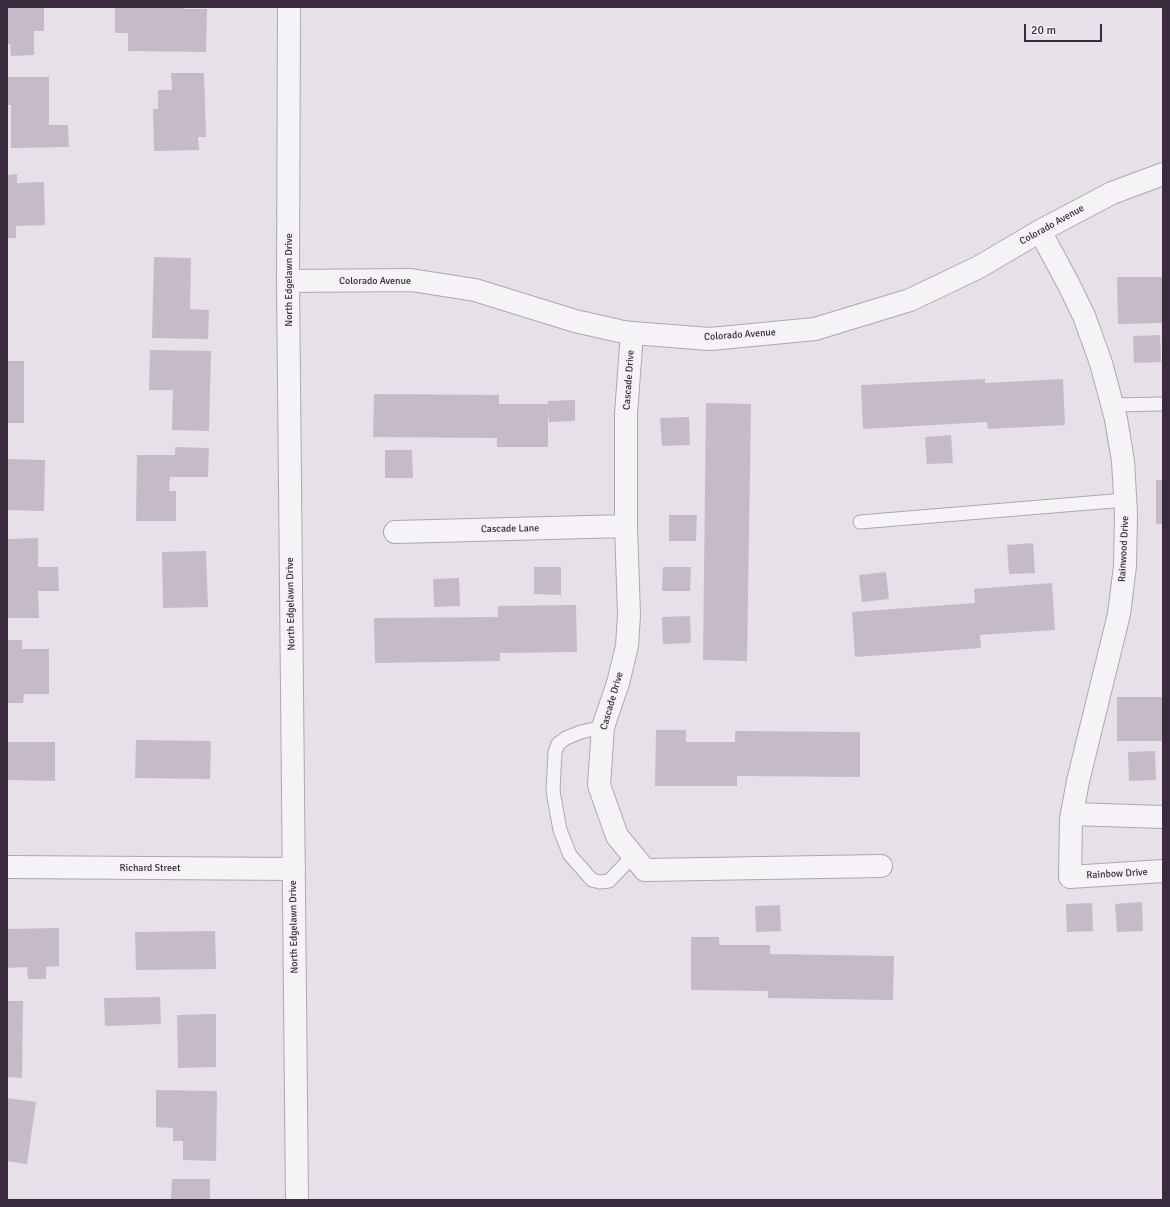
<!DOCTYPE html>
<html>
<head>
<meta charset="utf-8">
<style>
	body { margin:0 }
	#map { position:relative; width:1170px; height:1207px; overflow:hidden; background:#e6e0e8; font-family:Signika,sans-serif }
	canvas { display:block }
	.frame { position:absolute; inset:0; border:8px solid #3a2a3e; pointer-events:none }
	.scale { position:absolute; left:1024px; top:24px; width:78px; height:18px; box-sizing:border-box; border:2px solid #3a2a3e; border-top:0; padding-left:5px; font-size:12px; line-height:14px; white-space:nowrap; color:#3a2a3e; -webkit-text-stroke:3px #f4f0f6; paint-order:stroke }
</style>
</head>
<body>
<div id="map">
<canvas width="1170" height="1207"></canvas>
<div class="frame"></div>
<div class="scale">20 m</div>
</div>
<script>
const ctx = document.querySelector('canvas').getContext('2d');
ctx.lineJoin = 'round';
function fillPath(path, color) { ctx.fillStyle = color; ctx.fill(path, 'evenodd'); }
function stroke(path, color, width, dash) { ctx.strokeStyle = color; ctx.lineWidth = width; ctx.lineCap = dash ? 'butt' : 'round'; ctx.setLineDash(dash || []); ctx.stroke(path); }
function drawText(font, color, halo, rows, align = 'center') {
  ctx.font = font + ' Signika,sans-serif'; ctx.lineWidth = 3.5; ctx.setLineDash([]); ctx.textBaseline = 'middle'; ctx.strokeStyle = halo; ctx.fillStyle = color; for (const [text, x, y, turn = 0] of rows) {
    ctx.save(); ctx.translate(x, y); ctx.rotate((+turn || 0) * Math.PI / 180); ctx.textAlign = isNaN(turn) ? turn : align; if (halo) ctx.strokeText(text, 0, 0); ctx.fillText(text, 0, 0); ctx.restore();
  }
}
fillPath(new Path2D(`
	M7 7H44V31H34V55L11 56 10 44H7Z
	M115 7H183V9H207L206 52 128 51V33H115Z
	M171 73H204L206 137H198L199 150 154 151 153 109H158V90H172Z
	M7 77H49V125H68L69 147 11 148V105H7Z
	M17 174V183L44 182 45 225 16 226V238H7V175Z
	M154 257 191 258 190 309 209 310 208 339 152 338Z
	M1117 277H1163V323L1118 324Z
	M1160 335 1161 362 1134 363 1133 336Z
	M150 350 211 351 209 431 172 430 173 390H149Z
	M7 361H24V423H7Z
	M985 379V383L1063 379 1065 425 988 429 987 422 863 429 861 385Z
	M374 394 499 395V404H548V401L575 400V421L549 422 548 410V447H497V438L373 437Z
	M706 403 751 404 747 661 703 660Z
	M689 417 690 445 662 446 660 418Z
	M951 435 953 463 927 464 925 437Z
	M175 447 209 448 208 477H170L169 491H176V521H136L137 455H175Z
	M385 450H412L413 478H385Z
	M7 459 45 460 44 511 7 510Z
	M1156 480H1163V524H1156Z
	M669 515H697L696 541H669Z
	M38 538V567H58L59 591H38L39 618H7L8 539Z
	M1033 543 1035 573 1009 574 1007 545Z
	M206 551 208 607 163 608 162 552Z
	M534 567H561V595L534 594Z
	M663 567H691L690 591H662Z
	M886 572 889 599 862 602 859 575Z
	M459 578 460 606 434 607 433 579Z
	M1052 583 1055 630 980 635 981 648 855 657 852 612 975 603 974 589Z
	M576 605 577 652 500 653V661L375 663 374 618 498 617V606Z
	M690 616 691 643 663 644 662 617Z
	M7 640H22V649H49V694H24L23 703H7Z
	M1117 697H1163V741H1117Z
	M656 730H686V742H735V731L860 732V777L737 776V786H655Z
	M136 740 211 741 210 779 135 778Z
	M7 742H55V781L7 780Z
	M1155 751 1156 780 1129 781 1128 752Z
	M1142 902 1143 931 1117 932 1115 904Z
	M1092 903 1093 931 1067 932 1066 904Z
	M780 905 781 931 756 932 755 906Z
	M59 928V966L46 967V979H28L27 967 7 968V929Z
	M215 931 216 969 136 970 135 932Z
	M691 937H719V945H770V954L894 956 893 1000 768 998V991L691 990Z
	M160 997 161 1024 105 1026 104 998Z
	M7 1001H23L22 1078 7 1077Z
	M216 1014V1067L178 1068 177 1015Z
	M156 1090 217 1091 216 1161 183 1160V1141H173V1128L156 1127Z
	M7 1098 36 1102 27 1164 7 1161Z
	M172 1179H210V1200H171Z`), '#c5bbc7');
const service = new Path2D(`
	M1112 405 1163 404
	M860 522 1125 500
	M603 727 581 732 566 738 558 744 555 752 553 791 560 830 570 855 592 880 600 882 609 881 633 856`);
const minor = new Path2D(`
	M1040 231 1069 285 1084 316 1101 363 1116 419 1123 461 1126 513 1125 566 1119 614 1078 781 1071 819 1070 877 1163 871
	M288 281 411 280 475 290 575 321 619 331 632 333 710 339 815 329 910 300 979 267 1040 231 1112 193 1163 174
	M632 333 626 414V526L629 615 627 646 618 683 603 727 599 785 617 836 645 870 881 866
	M395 532 626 526
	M1072 814 1163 817
	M7 867 294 869`);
const tertiary = new Path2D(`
	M289 7 288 281 297 1200`);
stroke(service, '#afa6b2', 15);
stroke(minor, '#afa6b2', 24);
stroke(tertiary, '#afa6b2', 24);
stroke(service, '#f6f3f7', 13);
stroke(minor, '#f6f3f7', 22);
stroke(tertiary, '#f6f3f7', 22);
drawText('10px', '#3a2a3e', '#f4f0f6', [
	["Colorado Avenue",1052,225,-29],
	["North Edgelawn Drive",289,280,-90],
	["Colorado Avenue",375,281],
	["Colorado Avenue",740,335,-4],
	["Cascade Drive",629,380,-86],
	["Cascade Lane",510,529,-1],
	["Rainwood Drive",1124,549,-87],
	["North Edgelawn Drive",291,604,-91],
	["Cascade Drive",612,701,-74],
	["Richard Street",150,868],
	["Rainbow Drive",1117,874,-3],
	["North Edgelawn Drive",294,927,-91]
]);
</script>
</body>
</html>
